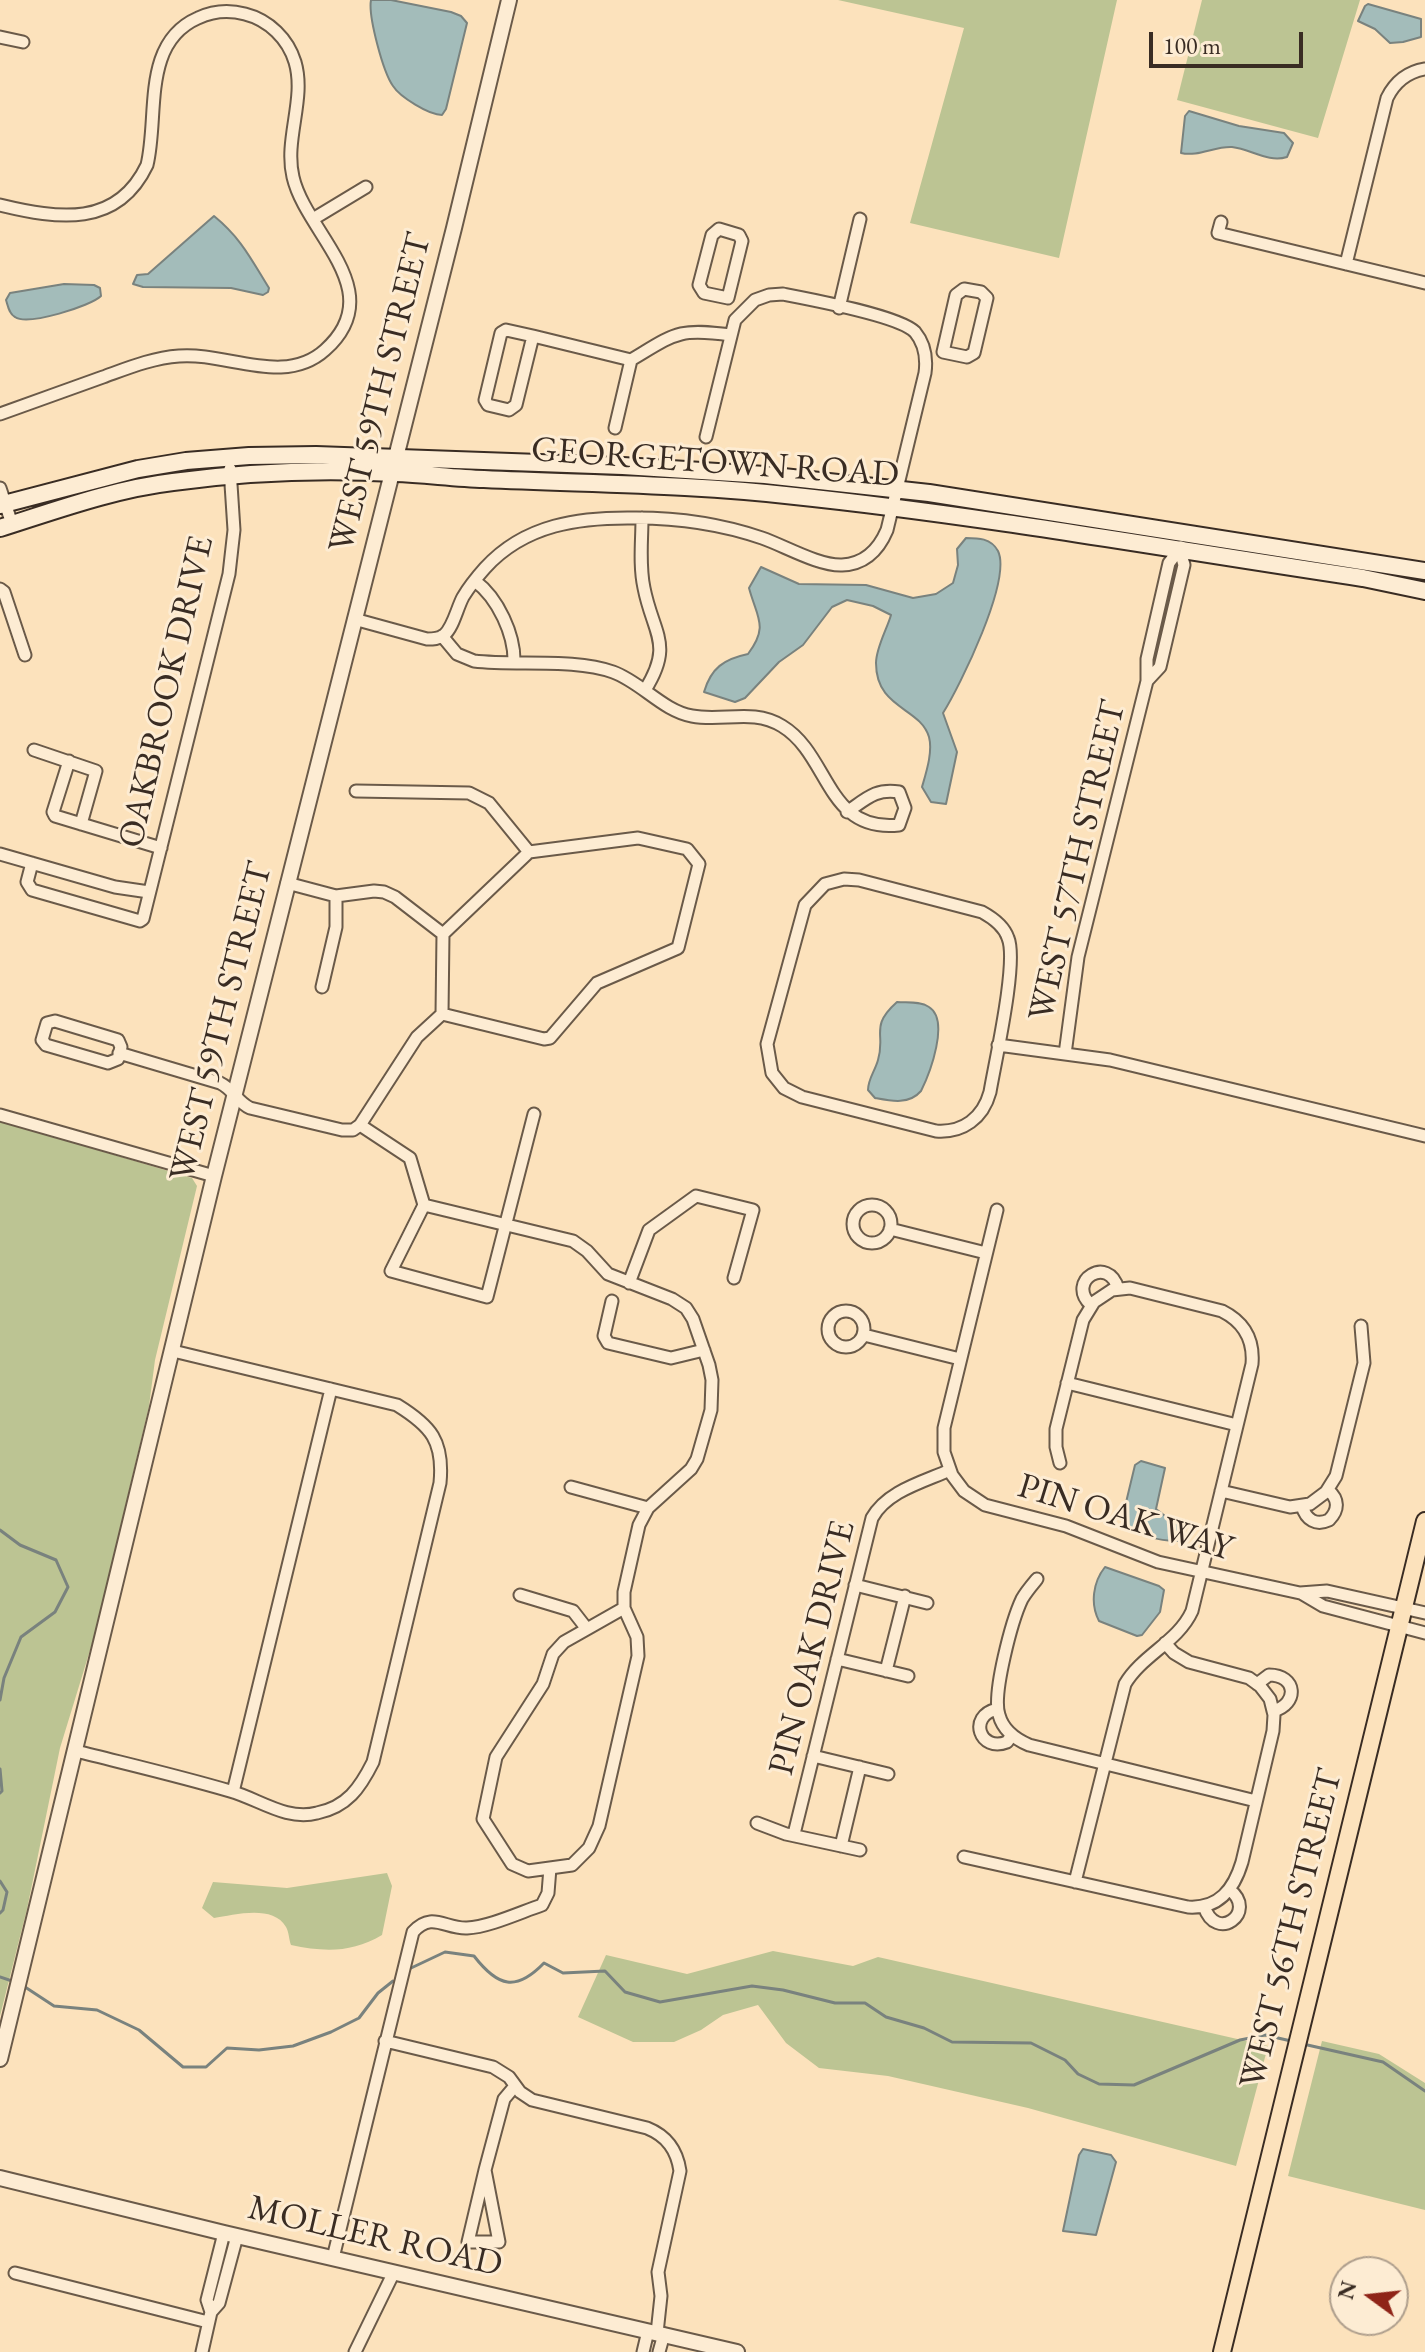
<!DOCTYPE html>
<html>
<head>
<meta charset="utf-8">
<style>
	body { margin:0 }
	#map { position:relative; width:1425px; height:2352px; overflow:hidden; background:#fce2bc; font-family:"EB Garamond",serif }
	canvas { display:block }
	.north { position:absolute; left:1329px; top:2256px; width:80px; height:80px; box-sizing:border-box; background:#fdecd3; border:2px solid #af9f8d; border-radius:50%; rotate:285deg; font-size:22px; font-weight:700; line-height:32px; text-align:center; color:#392c23 }
	.north::after { content:''; display:block; margin:auto; width:28px; height:36px; background:#8f2418; clip-path:polygon(50% 0,100% 100%,50% 72%,0 100%) }
	.scale { position:absolute; left:1149px; top:32px; width:154px; height:36px; box-sizing:border-box; border:4px solid #392c23; border-top:0; padding-left:10px; font-size:24px; line-height:28px; white-space:nowrap; color:#392c23; -webkit-text-stroke:6px #fdecd3; paint-order:stroke }
</style>
</head>
<body>
<div id="map">
<canvas width="1425" height="2352"></canvas>
<div class="north">N</div>
<div class="scale">100 m</div>
</div>
<script>
const ctx = document.querySelector('canvas').getContext('2d');
ctx.lineJoin = 'round';
function fillPath(path, color) { ctx.fillStyle = color; ctx.fill(path, 'evenodd'); }
function stroke(path, color, width, dash) { ctx.strokeStyle = color; ctx.lineWidth = width; ctx.lineCap = dash ? 'butt' : 'round'; ctx.setLineDash(dash || []); ctx.stroke(path); }
function drawText(font, color, halo, rows, align = 'center') {
  ctx.font = font + ' "EB Garamond",serif'; ctx.lineWidth = 6; ctx.setLineDash([]); ctx.textBaseline = 'middle'; ctx.strokeStyle = halo; ctx.fillStyle = color; for (const [text, x, y, turn = 0] of rows) {
    ctx.save(); ctx.translate(x, y); ctx.rotate((+turn || 0) * Math.PI / 180); ctx.textAlign = isNaN(turn) ? turn : align; if (halo) ctx.strokeText(text, 0, 0); ctx.fillText(text, 0, 0); ctx.restore();
  }
}
fillPath(new Path2D(`
	M838 0H1117L1059 258 910 223 964 28Z
	M1202 0H1360L1318 138 1177 100Z
	M0 1121 192 1178 197 1186 155 1360 149 1406 95 1634 60 1748 27 1909 0 2016Z
	M387 1873 392 1886 382 1935C352 1953 324 1952 291 1945 289 1940 289 1932 286 1927 273 1904 234 1915 214 1918L202 1908 213 1882 287 1888Z
	M773 1951 853 1966 878 1957 1268 2046 1236 2166 1028 2108 888 2076 819 2068 786 2043 758 2005 723 2015 701 2030 674 2042H633L578 2017 606 1955 687 1974Z
	M1322 2041 1379 2054 1425 2083V2210L1288 2176Z`), '#bcc493');
const water = new Path2D(`
	M371 0H391L451 12 461 16 467 23 446 109 442 115C429 115 400 97 393 86 383 72 368 16 371 0Z
	M1368 4 1421 19V37L1403 42 1390 43 1375 29 1358 21 1365 6Z
	M1189 111 1239 126 1284 133 1293 143 1287 157C1268 163 1251 149 1232 147 1215 146 1198 157 1181 153L1185 116Z
	M214 216C241 238 251 259 269 288L268 292 263 295 231 288 143 287 133 284 137 275 148 274Z
	M64 284 94 285 100 288 101 296C91 306 28 326 15 317 9 314 8 306 6 300L10 293Z
	M966 538C978 538 991 538 998 551 1012 580 960 686 943 713L957 752 946 804 931 802 922 787C926 773 933 752 929 737 920 707 876 709 876 663 876 648 887 629 891 615L873 606 847 600 832 607 803 645 779 662 745 698 735 702 704 692C711 668 724 659 748 654 769 626 757 618 749 588L761 567 799 584 866 585 913 598 936 594 953 583 958 565 957 549Z
	M897 1002C907 1003 920 1001 929 1007 950 1020 930 1073 921 1091 909 1105 891 1101 875 1098L868 1090C868 1079 875 1071 878 1060 886 1034 869 1027 897 1002Z
	M1141 1461 1165 1468 1156 1509 1169 1519 1186 1521 1188 1525 1179 1541C1160 1541 1133 1536 1122 1519L1135 1465Z
	M1105 1567 1159 1586 1164 1590 1160 1612 1142 1635 1137 1636 1099 1621C1090 1604 1093 1582 1105 1567Z
	M1083 2149 1111 2155 1116 2162 1096 2235 1063 2231 1079 2155Z`);
fillPath(water, '#a3bcba');
stroke(water, '#79827e', 2);
stroke(new Path2D(`
	M0 1530 20 1545 56 1560 68 1587 55 1612 21 1637 4 1678 0 1700
	M0 1769 2 1791 0 1793
	M0 1881 7 1892 3 1910 0 1913
	M409 1969 445 1952 474 1956C498 1987 516 1992 544 1963L563 1973 605 1971 625 1992 660 2002 752 1986 783 1990 835 2003H865L886 2017 924 2028 952 2042 1031 2043 1065 2060 1078 2074 1099 2084 1134 2085 1240 2040 1265 2035 1291 2041
	M0 1977 15 1982
	M22 1985 54 2006 97 2010 139 2030 183 2067H206L227 2048 259 2050 293 2046 331 2032 359 2018 378 1993 393 1981
	M1303 2044 1383 2062 1425 2091`), '#79827e', 3);
const minor = new Path2D(`
	M0 37 23 42
	M0 205C58 219 117 228 147 165 159 116 141 43 198 18 213 11 230 10 245 14 269 20 288 39 295 62 306 99 284 139 293 177 306 234 391 291 325 350 284 387 227 352 179 356 152 358 128 368 103 377 69 389 34 402 0 414
	M313 219 366 187
	M1221 222 1218 233 1425 283
	M719 229 739 235 742 241 728 298 704 293 699 285 712 235Z
	M1346 264 1387 98C1395 82 1407 72 1425 69
	M964 289 981 292 987 298 974 353 967 357 943 352 956 295Z
	M839 308 860 219
	M506 330 533 336 516 405 509 410 488 405 485 400 501 333Z
	M533 336 631 360
	M615 428 631 360C676 333 678 328 731 335
	M0 488 12 524
	M642 518C642 541 639 565 644 588 653 634 674 644 645 690
	M475 581C498 598 515 635 514 663
	M0 589 4 592 25 655
	M354 619 427 639C433 639 439 639 444 635 453 628 457 608 463 597 469 587 477 577 485 568 525 524 580 517 636 518 679 518 721 524 762 538 785 546 819 566 842 565 865 564 879 549 887 530L925 373C927 358 925 344 915 332 900 316 809 299 783 294L769 295 755 300 735 320 706 437
	M442 636 457 654 474 661C516 666 574 658 613 672 641 682 663 711 692 716 723 722 753 708 782 726 830 755 826 833 899 825L905 808 899 792C876 788 866 799 847 812
	M1147 681 1160 667 1184 565 1180 550
	M34 750 96 771 81 824
	M69 761 53 812 55 816 161 848
	M356 791 469 793 489 803 529 852
	M0 854 115 887 149 892
	M32 863 27 882 32 890 140 921 143 919 229 574 234 530 230 469
	M844 879 859 880 982 912C993 918 1004 926 1008 938 1018 962 995 1062 990 1092 983 1118 963 1133 936 1131L802 1097 784 1088 772 1073 767 1044 805 905 825 884Z
	M287 883 336 896 374 891 384 892 395 897 443 934
	M322 987 336 927V896
	M442 1014 544 1039 550 1038 597 983 678 948 699 864 687 849 638 838 529 852 443 934
	M55 1021 118 1040 121 1047 118 1059 108 1063 46 1045 42 1040 47 1023Z
	M998 1045 1110 1060 1425 1136
	M119 1053 220 1083C233 1089 237 1102 250 1108L342 1130H353L360 1125 417 1037 442 1014 443 934
	M1065 1054 1078 957 1147 681V659L1169 563 1181 547
	M0 1115 214 1176
	M360 1125 410 1158 424 1205
	M424 1205 573 1241 587 1251 608 1274 672 1299 686 1308 693 1319 709 1365 712 1380 711 1410 697 1459 691 1469 648 1508
	M424 1205 391 1271 487 1297 534 1114
	M853 1224a19 19 0 1 1 38 0a19 19 0 1 1-38 0Z
	M997 1210 944 1428V1452L952 1475 964 1491 985 1505 1066 1526 1158 1562 1300 1593 1327 1591 1425 1613
	M890 1229 986 1253
	M629 1283 649 1230 696 1196 753 1210 734 1278
	M612 1301 604 1336 608 1343 671 1358 704 1350
	M1091 1305C1065 1281 1109 1254 1118 1289
	M828 1329a18 18 0 1 1 36 0a18 18 0 1 1-36 0Z
	M864 1335 960 1359
	M1067 1383 1237 1425
	M1060 1463 1056 1447V1429L1083 1320 1094 1302 1112 1290 1130 1288 1222 1311C1244 1322 1254 1340 1252 1364L1192 1611C1178 1642 1142 1655 1125 1684L1075 1882
	M571 1487 648 1508 639 1525 624 1592V1608L637 1637 638 1656 599 1826 589 1848 572 1865 528 1871 512 1864 483 1819 496 1757 543 1684 553 1654 564 1642 587 1629
	M1221 1491 1290 1507 1310 1504 1326 1492 1336 1476 1364 1363 1361 1326
	M1302 1506C1306 1520 1316 1526 1329 1520 1339 1510 1339 1499 1328 1490
	M1037 1579C1032 1585 1026 1592 1022 1599 1012 1620 992 1694 999 1715 1003 1730 1015 1739 1029 1745L1256 1801
	M855 1585 927 1603
	M1301 1593 1323 1606 1425 1633
	M520 1595 573 1611 587 1629 624 1608
	M837 1659 908 1676
	M886 1671 905 1596
	M1257 1684 1269 1675C1297 1675 1299 1704 1273 1711
	M997 1709C967 1716 980 1753 1007 1742L1012 1735
	M76 1751C127 1764 179 1776 230 1791 259 1799 286 1821 317 1813 347 1807 360 1788 373 1762L440 1483C444 1441 431 1426 397 1405L173 1351
	M813 1756 888 1774
	M233 1792 331 1389
	M757 1823 786 1834 860 1850
	M794 1834 872 1518C887 1491 923 1482 950 1470
	M841 1846 860 1767
	M964 1857 1188 1907C1219 1909 1234 1889 1242 1862L1273 1731 1274 1715 1270 1699 1260 1686 1249 1678 1189 1662 1174 1653 1165 1643
	M1204 1906C1216 1944 1258 1912 1230 1890
	M385 2041 493 2067 509 2077 520 2092 532 2100 647 2128C667 2136 677 2150 680 2171L658 2272 661 2296 657 2333
	M485 2170 468 2242H499L485 2170 504 2099 515 2086
	M333 2258 413 1932C432 1911 445 1929 467 1928 489 1927 521 1912 542 1905L548 1893 550 1868
	M15 2273 208 2322
	M211 2312 207 2300 224 2233
	M202 2352 211 2312 219 2303 237 2236
	M355 2352 394 2272
	M643 2352 648 2331
	M659 2352 664 2334`);
const tertiary = new Path2D(`
	M0 2059 214 1176 454 228 509 0
	M0 2178 224 2233 737 2352`);
const secondary = new Path2D(`
	M0 505 138 469 186 461 249 456 316 455 623 466 765 475 929 493 1425 571
	M0 528C57 510 114 489 173 482 246 472 322 469 395 473 424 474 454 478 484 479 588 484 691 484 795 496 985 516 1174 550 1363 578L1425 591`);
const primary = new Path2D(`
	M1222 2352 1425 1521`);
stroke(minor, '#6a5a49', 15);
stroke(tertiary, '#6a5a49', 18);
stroke(secondary, '#392c23', 20);
stroke(primary, '#392c23', 20);
stroke(minor, '#fdecd3', 11);
stroke(tertiary, '#fdecd3', 14);
stroke(secondary, '#fdecd3', 16);
stroke(primary, '#fce2bc', 16);
drawText('36px', '#392c23', '#fdecd3', [
	["WEST 59TH STREET",381,393,-76],
	["GEORGETOWN ROAD",715,463,4],
	["OAKBROOK DRIVE",167,692,-77],
	["WEST 57TH STREET",1078,861,-77],
	["WEST 59TH STREET",222,1022,-76],
	["PIN OAK WAY",1125,1518,17],
	["PIN OAK DRIVE",813,1648,-76],
	["WEST 56TH STREET",1292,1929,-76],
	["MOLLER ROAD",375,2237,13]
]);
</script>
</body>
</html>
